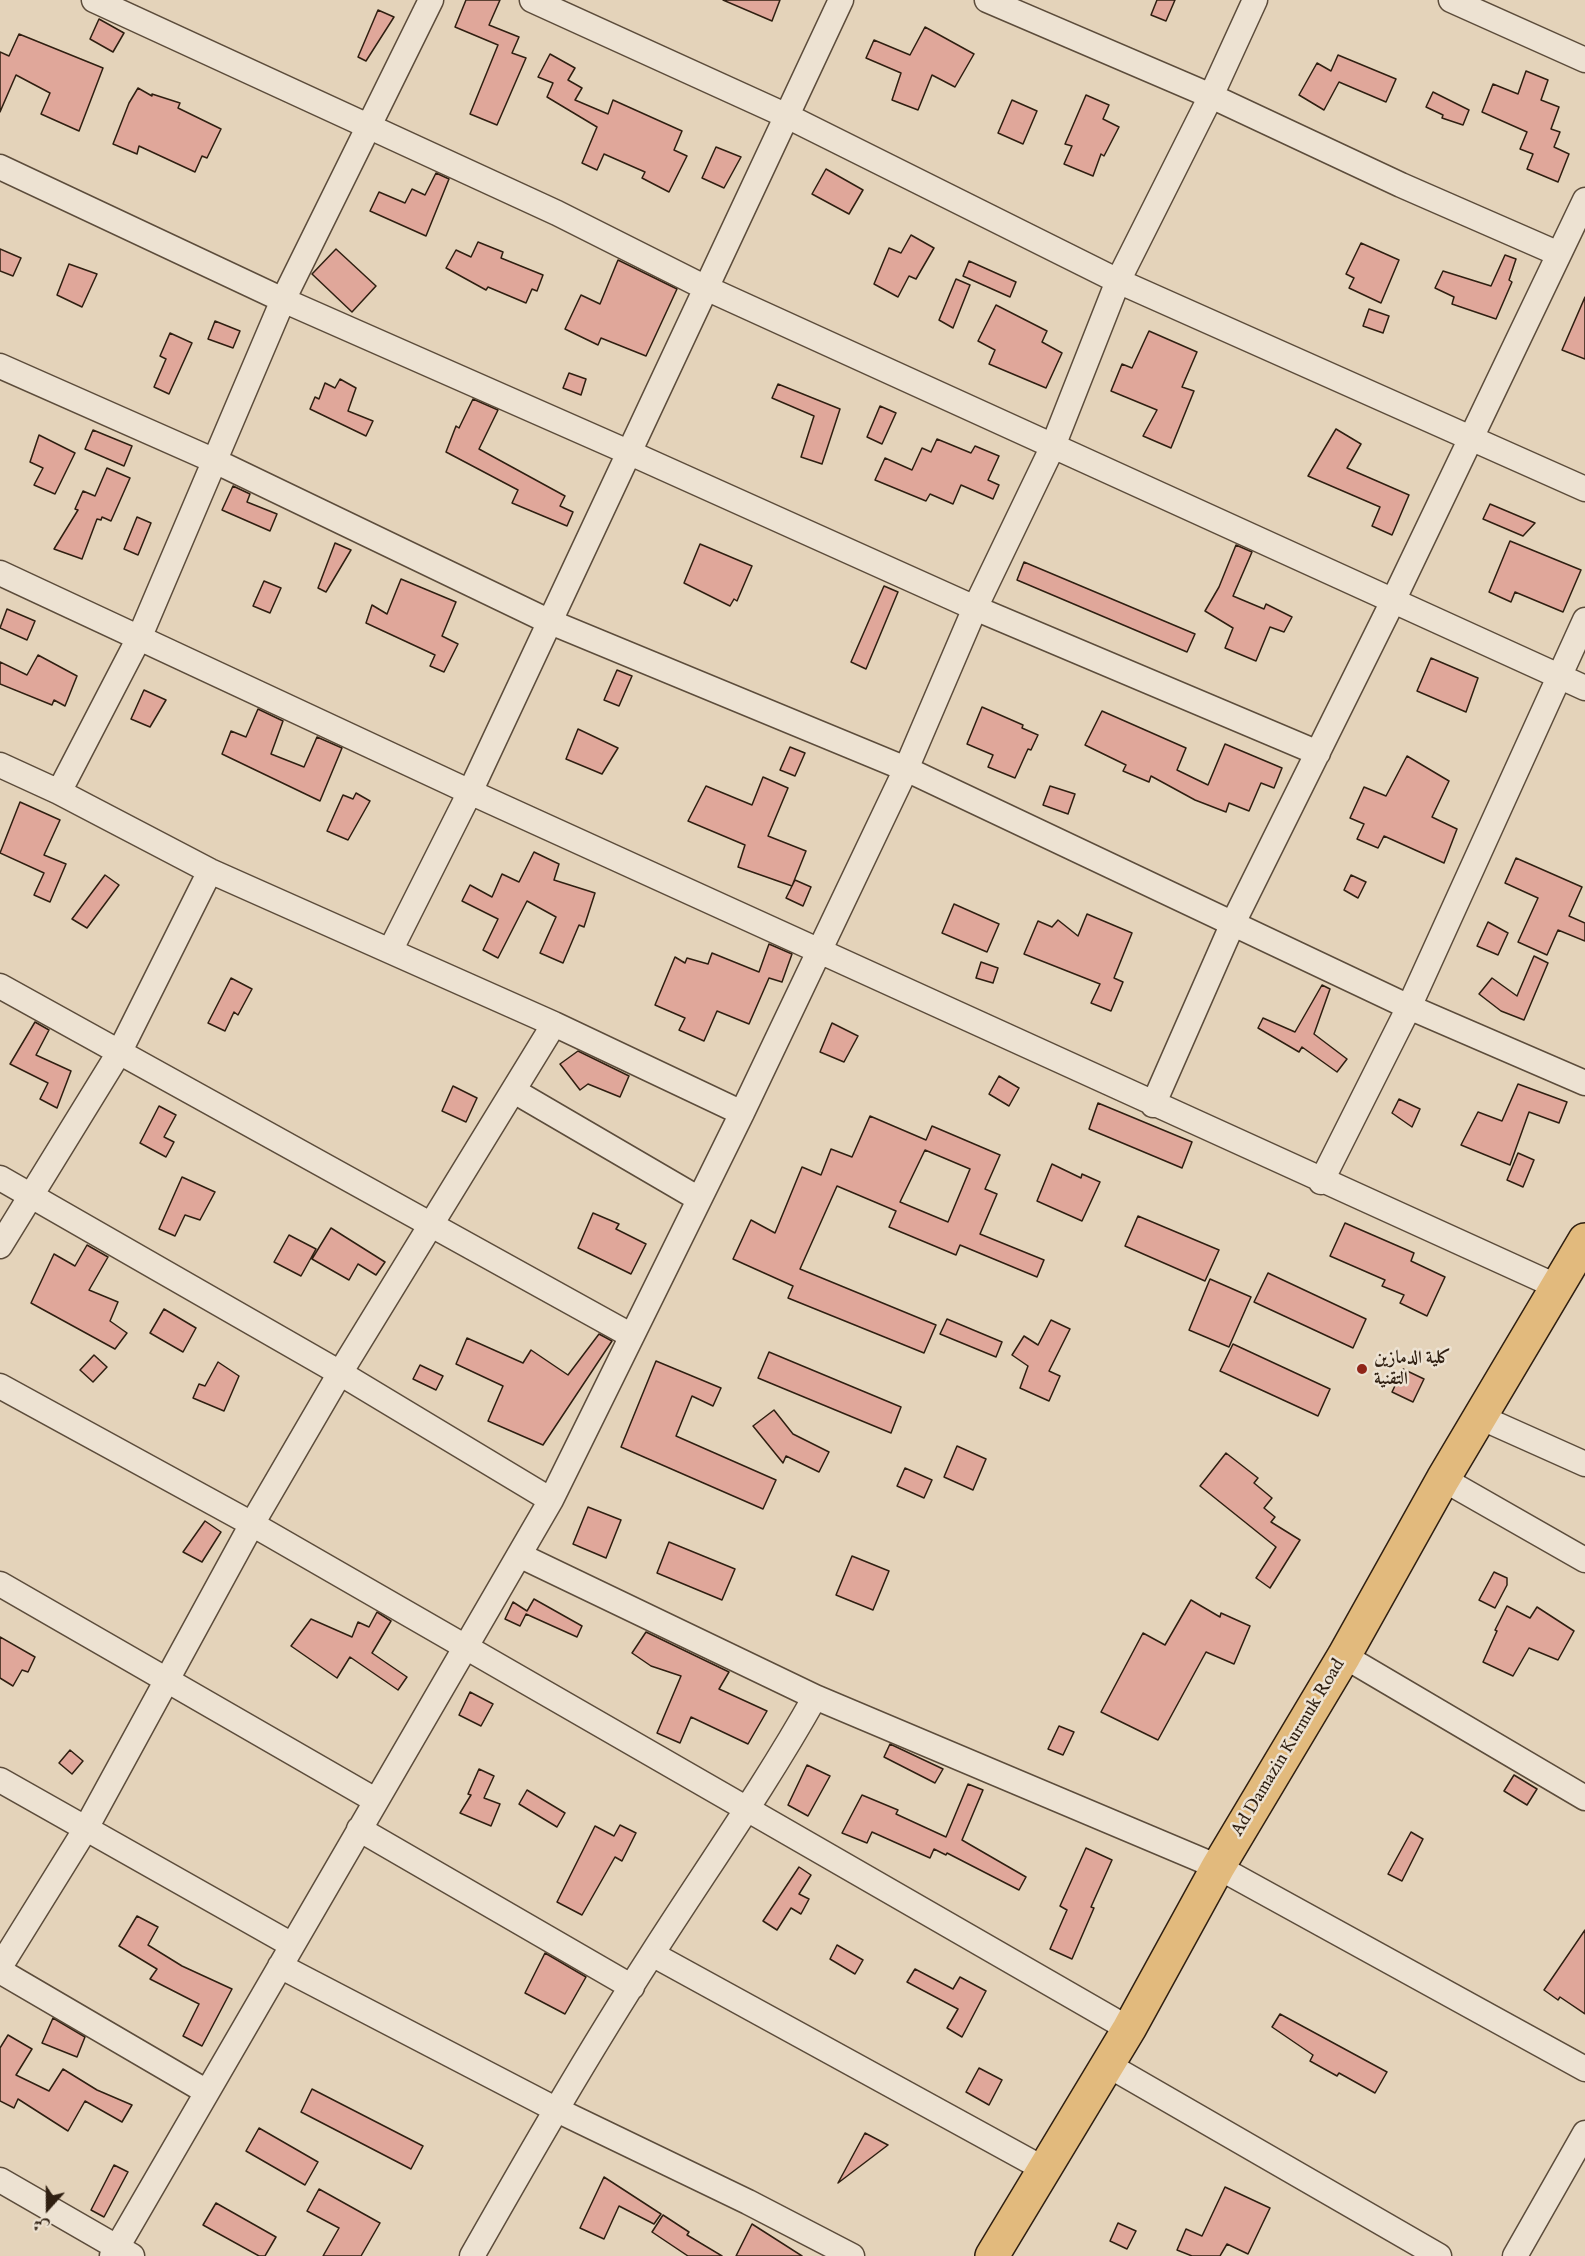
<!DOCTYPE html>
<html>
<head>
<meta charset="utf-8">
<style>
	body { margin:0 }
	#map { position:relative; width:1585px; height:2256px; overflow:hidden; background:#e4d3ba; font-family:"IM FELL English",Amiri,serif }
	canvas { display:block }
	.north { position:absolute; left:18px; top:2178px; width:60px; height:60px; -webkit-text-stroke:4px #ede2d2; paint-order:stroke; rotate:201deg; font-size:16px; font-weight:700; line-height:24px; text-align:center; color:#2f1f11 }
	.north::after { content:''; display:block; margin:auto; width:21px; height:27px; background:#2f1f11; clip-path:polygon(50% 0,100% 100%,50% 72%,0 100%) }
</style>
</head>
<body>
<div id="map">
<canvas width="1585" height="2256"></canvas>
<div class="north">ش</div>
</div>
<script>
const ctx = document.querySelector('canvas').getContext('2d');
ctx.lineJoin = 'round';
function fillPath(path, color) { ctx.fillStyle = color; ctx.fill(path, 'evenodd'); }
function stroke(path, color, width, dash) { ctx.strokeStyle = color; ctx.lineWidth = width; ctx.lineCap = dash ? 'butt' : 'round'; ctx.setLineDash(dash || []); ctx.stroke(path); }
function drawText(font, color, halo, rows, align = 'center') {
  ctx.font = font + ' "IM FELL English",Amiri,serif'; ctx.lineWidth = 5; ctx.setLineDash([]); ctx.textBaseline = 'middle'; ctx.strokeStyle = halo; ctx.fillStyle = color; for (const [text, x, y, turn = 0] of rows) {
    ctx.save(); ctx.translate(x, y); ctx.rotate((+turn || 0) * Math.PI / 180); ctx.textAlign = isNaN(turn) ? turn : align; if (halo) ctx.strokeText(text, 0, 0); ctx.fillText(text, 0, 0); ctx.restore();
  }
}
const building = new Path2D(`
	M466 0H500L489 25 519 37 512 53 526 58 497 125 470 114 498 45 455 27Z
	M723 0H780L772 21Z
	M1157 0H1175L1166 21 1151 15Z
	M378 10 394 17 366 61 358 57Z
	M99 19 124 33 113 52 90 39Z
	M925 27 974 54 955 87 932 75 918 110 892 100 901 73 866 58 874 40 910 55Z
	M19 34 103 68 79 131 41 114 50 93 16 75 0 112V52L9 56Z
	M550 54 575 68 568 80 582 88 575 100 608 114 613 100 682 131 674 150 687 156 669 192 642 178 645 172 604 154 597 170 582 163 597 127 547 97 553 83 538 77Z
	M1338 55 1396 79 1386 102 1339 82 1324 110 1299 95 1317 63 1331 71Z
	M1526 71 1548 80 1541 100 1559 107 1551 129 1560 132 1554 147 1569 154 1558 182 1527 169 1533 154 1520 149 1527 132 1482 112 1493 84 1518 94Z
	M138 88 152 96V94L180 103 178 108 221 129 207 158 202 156 195 172 139 146 137 154 113 144 129 103Z
	M1433 92 1469 110 1463 125 1442 118 1443 115 1426 107Z
	M1086 95 1109 105 1103 119 1119 127 1104 156 1101 154 1093 176 1064 164 1072 146 1065 144Z
	M1012 100 1037 111 1023 144 998 133Z
	M716 147 741 157 724 188 702 178Z
	M826 169 863 190 849 214 812 194Z
	M436 173 449 179 426 236 370 211 379 192 405 203 412 189 425 195Z
	M911 235 934 248 916 279 909 276 898 297 874 284 889 248 901 253Z
	M478 242 503 252 501 258 543 275 537 291 532 289 526 303 488 287 486 290 446 268 456 250 471 257Z
	M1361 243 1399 260 1381 303 1349 288 1354 278 1346 274Z
	M0 249 21 258 13 276 0 271Z
	M336 249 376 286 352 312 312 274Z
	M1505 255 1516 259 1509 280 1512 282 1496 319 1452 304 1454 297 1435 288 1443 271 1491 286Z
	M618 260 677 289 646 356 601 338 598 345 565 329 581 295 600 304Z
	M969 261 1016 282 1010 297 963 276Z
	M69 264 97 274 82 307 57 295Z
	M956 279 970 285 953 328 939 320Z
	M1585 297V359L1562 350Z
	M996 305 1047 331 1042 342 1062 353 1046 388 989 364 995 350 978 341Z
	M1369 309 1389 316 1383 333 1363 326Z
	M215 321 240 331 233 348 208 339Z
	M1149 331 1197 352 1182 387 1194 391 1171 448 1143 436 1157 410 1111 391 1122 364 1132 368Z
	M170 333 192 343 169 394 154 387 166 359 160 356Z
	M569 373 586 379 581 395 563 388Z
	M340 379 356 388 348 411 373 421 366 436 310 409 315 397 319 399 325 383 335 388Z
	M778 384 840 409 822 464 801 457 814 416 772 398Z
	M473 399 498 410 479 449 565 496 560 506 573 512 567 526 512 503 518 490 446 452 456 426 459 428Z
	M880 406 896 413 882 444 867 437Z
	M1336 429 1361 444 1347 468 1409 495 1392 535 1372 526 1380 507 1308 476Z
	M93 430 132 446 124 466 85 449Z
	M39 435 75 453 55 494 34 485 43 468 30 462Z
	M937 439 971 453 975 446 999 456 988 480 999 485 993 499 961 485 953 504 930 494 926 501 875 480 885 458 912 470 922 448 931 452Z
	M107 468 130 478 111 521 102 517 101 520 97 519 82 559 54 549 78 510 75 509 83 491 95 496Z
	M233 486 250 494 247 502 277 514 270 531 222 510Z
	M1490 504 1535 523 1523 536 1483 519Z
	M137 517 151 523 138 555 124 549Z
	M1510 541 1581 570 1563 612 1515 592 1511 602 1489 592Z
	M335 543 351 550 326 592 318 588Z
	M700 544 752 566 737 601 734 599 730 606 684 583Z
	M1236 545 1252 552 1233 596 1264 609 1266 604 1292 617 1284 632 1270 627 1256 661 1225 648 1233 628 1205 611 1219 587Z
	M1024 562 1195 634 1187 652 1017 580Z
	M401 579 456 602 442 636 458 644 444 672 430 666 435 655 366 623 372 605 387 614Z
	M264 581 281 588 270 613 253 606Z
	M884 586 898 592 866 669 851 662Z
	M7 609 35 621 27 640 0 628Z
	M38 655 77 676 65 706 54 700 52 705 0 684V662L27 675Z
	M1431 658 1478 678 1466 712 1417 691Z
	M617 670 632 676 619 706 604 700Z
	M144 690 166 700 150 727 131 719Z
	M982 707 1023 725 1022 728 1038 735 1031 750 1028 749 1015 778 988 767 993 755 967 744Z
	M258 709 283 721 271 754 304 767 317 737 342 748 320 801 222 754 231 731 246 737Z
	M1102 711 1186 748 1177 770 1208 785 1225 744 1282 768 1274 788 1261 783 1249 811 1229 803 1226 812 1195 800 1151 776 1149 782 1123 771 1126 765 1085 745Z
	M578 729 618 748 602 774 566 759Z
	M790 747 805 753 795 776 780 770Z
	M1407 756 1449 781 1432 817 1457 829 1444 863 1384 836 1378 848 1357 839 1364 824 1350 818 1364 787 1386 796Z
	M763 777 788 788 768 836 806 851 792 886 738 867 745 845 688 821 706 786 752 805Z
	M1050 786 1075 794 1068 814 1043 805Z
	M356 793 370 801 348 840 327 831 343 795 353 799Z
	M20 802 60 820 44 855 66 864 50 902 34 895 44 873 0 853Z
	M534 852 559 864 554 880 595 893 584 927 579 925 563 963 540 953 556 917 527 901 498 958 483 950 498 919 462 901 470 885 492 897 502 874 519 882Z
	M1516 858 1582 887 1569 916 1585 923V941L1558 930 1547 955 1518 942 1538 898 1505 883Z
	M105 875 119 885 87 928 72 919Z
	M1351 875 1366 882 1358 898 1344 890Z
	M795 880 811 887 803 906 786 898Z
	M954 904 999 924 987 952 942 933Z
	M1087 914 1132 933 1114 978 1123 982 1111 1011 1091 1003 1100 984 1024 954 1038 921 1052 927 1058 920 1078 936Z
	M1488 922 1508 933 1498 955 1477 946Z
	M769 944 792 954 782 982 769 978 749 1024 717 1011 704 1041 679 1030 685 1018 655 1005 675 957 685 963 687 958 708 964 712 953 759 972Z
	M1534 956 1548 963 1524 1020 1501 1011 1479 994 1492 978 1517 996Z
	M981 962 998 968 993 983 976 978Z
	M231 978 252 989 238 1015 234 1012 225 1031 208 1023Z
	M1322 985 1330 989 1314 1034 1347 1059 1337 1072 1302 1047 1299 1052 1258 1028 1263 1018 1295 1032Z
	M35 1022 49 1030 36 1055 71 1071 57 1108 40 1099 48 1083 10 1064Z
	M832 1023 858 1036 844 1062 820 1052Z
	M578 1051 629 1076 620 1097 588 1084 580 1090 560 1064Z
	M999 1076 1019 1088 1009 1106 989 1094Z
	M1518 1084 1567 1102 1559 1123 1529 1112 1510 1165 1461 1145 1478 1112 1502 1121Z
	M453 1086 477 1098 466 1122 442 1111Z
	M1399 1099 1420 1109 1412 1127 1392 1113Z
	M1098 1103 1192 1142 1182 1168 1089 1129Z
	M159 1106 176 1115 164 1137 174 1142 166 1157 140 1143Z
	M870 1116 926 1140 932 1126 1000 1155 985 1189 997 1194 980 1234 1044 1260 1037 1277 960 1245 956 1255 889 1227 896 1211 837 1186 800 1269 936 1325 924 1353 788 1298 793 1286 733 1259 751 1220 775 1233 802 1167 821 1175 831 1149 852 1157ZM925 1150 970 1169 948 1222 900 1202Z
	M1518 1153 1534 1160 1523 1187 1507 1180Z
	M1052 1164 1081 1178 1082 1174 1100 1182 1082 1221 1037 1201Z
	M182 1177 215 1192 200 1220 185 1215 175 1236 159 1229Z
	M593 1213 619 1224 616 1229 646 1244 631 1274 578 1248Z
	M1138 1216 1219 1250 1205 1281 1125 1246Z
	M1345 1223 1414 1253 1411 1261 1445 1277 1427 1316 1400 1303 1404 1295 1382 1286 1385 1280 1330 1256Z
	M331 1228 385 1262 376 1275 358 1264 349 1280 312 1259Z
	M289 1235 316 1249 301 1276 274 1262Z
	M87 1245 108 1257 89 1290 118 1302 110 1321 127 1333 115 1349 31 1303 54 1254 75 1266Z
	M1268 1273 1366 1319 1353 1348 1254 1302Z
	M1210 1279 1251 1297 1229 1347 1189 1330Z
	M164 1309 196 1328 183 1352 150 1333Z
	M947 1319 1002 1342 996 1357 940 1334Z
	M1051 1320 1070 1329 1049 1371 1060 1376 1049 1401 1020 1388 1028 1366 1012 1355 1024 1336 1038 1345Z
	M599 1334 612 1341 543 1445 488 1421 503 1386 456 1364 467 1338 523 1363 531 1350 568 1375Z
	M1233 1344 1330 1389 1318 1416 1220 1371Z
	M769 1352 901 1407 891 1433 758 1378Z
	M94 1355 107 1367 93 1382 80 1370Z
	M656 1361 721 1388 713 1406 692 1396 676 1436 776 1480 763 1509 621 1447Z
	M218 1362 239 1376 224 1411 193 1398 199 1384 205 1386Z
	M420 1365 443 1376 436 1390 413 1379Z
	M1403 1369 1424 1379 1413 1402 1392 1392Z
	M774 1410 793 1434 829 1452 819 1472 786 1456 783 1463 753 1426Z
	M957 1446 986 1459 973 1490 944 1477Z
	M1226 1453 1258 1478 1254 1483 1272 1498 1264 1508 1275 1517 1271 1522 1300 1540 1270 1588 1256 1578 1276 1547 1200 1486Z
	M905 1468 932 1480 924 1498 897 1486Z
	M588 1507 621 1520 606 1558 573 1544Z
	M205 1521 221 1532 202 1562 183 1552Z
	M669 1542 735 1569 722 1600 657 1573Z
	M852 1556 889 1571 873 1610 836 1595Z
	M1494 1572 1507 1578V1585L1495 1608 1479 1600Z
	M534 1599 582 1626 577 1637 526 1614 520 1626 505 1619 513 1602 527 1611Z
	M1191 1600 1220 1617 1221 1613 1250 1626 1234 1664 1206 1652 1158 1740 1101 1712 1143 1633 1165 1645Z
	M1507 1606 1530 1618 1537 1607 1574 1631 1558 1660 1529 1648 1513 1676 1483 1662 1497 1631 1495 1630Z
	M377 1612 391 1621 372 1653 407 1677 398 1690 350 1657 337 1678 291 1646 311 1619 352 1637 358 1622 369 1627Z
	M646 1632 729 1672 719 1689 767 1711 748 1744 691 1717 680 1743 657 1733 681 1676 651 1666 632 1653Z
	M0 1637 35 1657 28 1672 22 1670 13 1686 0 1678Z
	M470 1692 493 1704 481 1726 459 1715Z
	M1059 1726 1074 1732 1063 1755 1048 1749Z
	M890 1744 943 1769 935 1783 884 1757Z
	M70 1750 83 1761 72 1774 59 1763Z
	M807 1765 830 1776 808 1816 788 1805Z
	M479 1769 494 1776 484 1798 500 1804 491 1826 460 1813 471 1795 468 1794Z
	M1514 1775 1537 1789 1527 1805 1504 1791Z
	M968 1784 983 1790 962 1840 1026 1877 1019 1890 947 1853 946 1855 934 1849 930 1858 872 1832 867 1843 842 1833 862 1795 898 1810 896 1814 946 1837Z
	M527 1790 565 1813 557 1827 519 1804Z
	M620 1825 636 1833 622 1861 615 1857 582 1915 557 1902 595 1826 614 1836Z
	M1411 1832 1423 1839 1402 1881 1388 1874Z
	M1086 1848 1112 1860 1091 1907 1094 1908 1072 1959 1050 1949 1067 1910 1060 1906Z
	M799 1867 811 1875 799 1894 809 1899 801 1914 791 1908 777 1930 763 1921Z
	M137 1916 158 1927 148 1945 182 1966 232 1989 202 2046 183 2036 199 2004 150 1979 157 1969 119 1946Z
	M1585 1930V2014L1560 1997 1558 2000 1544 1990Z
	M837 1945 863 1960 855 1974 830 1959Z
	M545 1953 586 1977 565 2014 525 1993Z
	M915 1969 953 1989 960 1977 986 1991 962 2037 947 2028 958 2009 907 1982Z
	M1280 2014 1387 2072 1375 2093 1339 2073 1337 2076 1310 2061 1313 2055 1272 2027Z
	M53 2018 85 2037 77 2057 42 2043Z
	M8 2035 32 2049 16 2075 49 2091 63 2069 97 2090 132 2105 122 2122 85 2101 68 2131 18 2099 14 2108 0 2101V2048Z
	M979 2068 1002 2080 989 2105 966 2092Z
	M312 2089 423 2146 411 2169 301 2112Z
	M259 2128 318 2162 305 2185 246 2151Z
	M865 2133 888 2145 838 2183Z
	M114 2165 128 2172 104 2217 91 2210Z
	M604 2177 661 2214 654 2224 619 2206 604 2239 580 2228Z
	M1225 2187 1270 2208 1248 2254 1227 2244 1220 2256H1192L1177 2250 1186 2229 1202 2236Z
	M319 2189 380 2223 361 2256H323L339 2228 307 2211Z
	M216 2203 276 2237 265 2256H259L203 2225Z
	M663 2215 689 2232 687 2235 722 2256H688L652 2232Z
	M1118 2223 1136 2231 1127 2249 1110 2241Z
	M752 2224 802 2256H736Z`);
fillPath(building, '#e0a79a');
stroke(building, '#2f1f11', 1.5);
const minor = new Path2D(`
	M94 0 557 213 706 288 1585 688
	M532 0 787 116 1118 281 1585 489
	M987 0 1211 96 1401 185 1559 254
	M1451 0 1585 60
	M0 167 283 300 628 452 975 608 1318 753
	M0 366 215 461 548 621 906 769 1409 1007 1585 1083
	M0 573 470 792 1558 1287
	M0 765 59 792 210 871 554 1024 742 1113
	M59 792 140 636 283 300 431 0
	M390 951 470 792 841 0
	M0 986 632 1336
	M514 1091 699 1199
	M1153 1105 1233 923 1393 601 1585 200
	M0 1178 340 1373 551 1500
	M1321 1182 1409 1007 1585 620
	M0 1246 120 1051 210 871
	M0 1386 252 1524 1129 2029
	M1480 1417 1585 1464
	M1443 1479 1585 1560
	M519 1555 815 1697 1218 1867 1585 2069
	M0 1584 375 1800
	M1344 1656 1585 1798
	M0 1780 292 1945
	M359 1829 632 1987
	M652 1954 1044 2169
	M280 1966 555 2109 748 2202 852 2256
	M0 1967 85 1830 252 1524 340 1373 554 1024
	M0 1971 207 2092
	M1108 2065 1439 2256
	M0 2180 132 2256
	M112 2256 551 1500 742 1113 906 769 975 608 1053 446 1118 281 1211 96 1255 0
	M472 2256C530 2154 588 2053 652 1954 707 1868 765 1786 815 1697
	M1515 2256 1585 2133`);
const trunk = new Path2D(`
	M992 2256 1129 2029 1218 1867 1344 1656 1443 1479 1585 1240`);
stroke(minor, '#5c4c3b', 27);
stroke(trunk, '#2f1f11', 36);
stroke(minor, '#ede2d2', 24);
stroke(trunk, '#e2ba7d', 33);
for (const [x, y, r, color] of [
	[1362,1369,6,"#8f2418"]
]) { const dot = new Path2D(); dot.arc(x, y, r, 0, 2 * Math.PI); ctx.fillStyle = color; ctx.fill(dot); stroke(dot, '#ede2d2', 2); }
drawText('bold 18px', '#2f1f11', '#ede2d2', [
	["كلية الدمازين",1374,1359],
	["التقنية",1374,1380]
], 'left');
drawText('18px', '#2f1f11', '#ede2d2', [
	["Ad Damazin Kurmuk Road",1289,1748,-59]
]);
</script>
</body>
</html>
